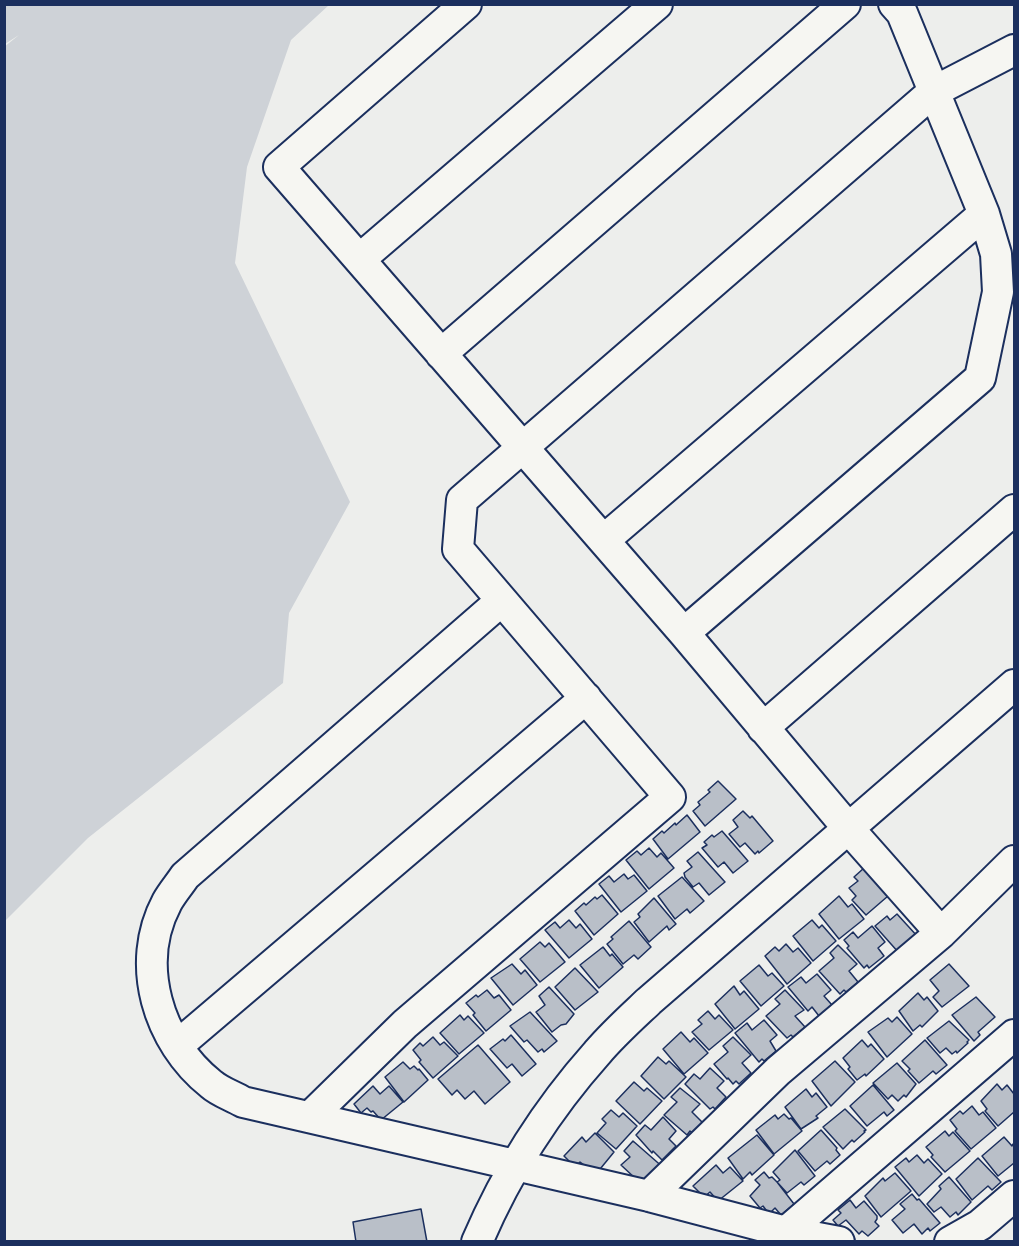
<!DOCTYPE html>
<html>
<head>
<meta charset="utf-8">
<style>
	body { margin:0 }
	#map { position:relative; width:1019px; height:1246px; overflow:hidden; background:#edeeec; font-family:Delius,sans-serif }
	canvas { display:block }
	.frame { position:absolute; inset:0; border:6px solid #1b2f5e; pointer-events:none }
</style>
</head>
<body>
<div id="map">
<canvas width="1019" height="1246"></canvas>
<div class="frame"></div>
</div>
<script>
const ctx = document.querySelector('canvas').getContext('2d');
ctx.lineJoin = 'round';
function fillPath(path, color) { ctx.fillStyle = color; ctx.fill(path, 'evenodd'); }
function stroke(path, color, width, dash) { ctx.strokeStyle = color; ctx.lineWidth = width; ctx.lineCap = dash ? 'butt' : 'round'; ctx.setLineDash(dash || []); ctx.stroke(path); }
fillPath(new Path2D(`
	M5 4 329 5 291 40 247 167 235 263 350 502 289 613 283 683 88 838 5 921 4 47 19 35 5 44Z`), '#ced2d7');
const building = new Path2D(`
	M718 781 736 799 705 826 693 811 700 805 698 802 710 792 708 790Z
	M743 811 750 818 752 816 773 841 759 853 758 851 755 854 745 843 740 847 729 834 738 827 733 820Z
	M687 815 700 832 668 859 653 839 662 831 664 833 675 823 676 825Z
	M722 831 748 861 733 873 724 862 718 867 702 848 707 845 704 842 712 835 714 837Z
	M649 848 657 857 661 853 674 868 649 889 626 860 637 851 641 855Z
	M698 852 725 882 709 895 699 883 693 887 685 877 684 873 692 867 687 861Z
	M864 868 888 896 866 915 852 900 856 896 849 888 858 881 854 877Z
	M624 874 628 879 634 875 647 891 621 912 599 884 609 876 614 882Z
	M682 877 704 901 690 913 687 909 675 919 658 896Z
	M602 895 618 914 594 935 575 911 584 903 586 905 595 897 597 899Z
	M839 896 848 907 852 904 864 919 839 939 819 914Z
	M654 898 676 924 669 930 667 926 649 942 634 922 640 917 638 914Z
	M897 914 918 937 899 953 875 926 887 916 890 920Z
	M569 920 576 928 580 924 592 939 569 958 545 930 555 922 560 928Z
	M812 920 819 928 822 925 836 941 813 961 793 936Z
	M629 921 651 947 638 959 634 955 623 964 607 944 613 939 611 937Z
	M872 926 885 942 878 948 884 956 869 968 867 965 864 968 847 948 849 946 844 940 853 932 858 938Z
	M540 942 545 947 549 943 565 962 540 982 520 959Z
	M786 944 793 952 798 948 811 963 787 984 765 956 775 947 779 951Z
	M838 945 857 964 849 971 858 982 846 992 844 990 840 994 819 971 834 958 830 953Z
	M603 947 610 956 612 954 623 967 599 988 580 965Z
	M512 964 521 974 525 970 537 985 513 1005 491 978Z
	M949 964 969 986 942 1007 933 997 939 991 930 980Z
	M759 965 768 976 772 973 784 986 761 1006 740 981Z
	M575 968 598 992 575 1010 555 987Z
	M817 974 831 990 824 996 832 1005 819 1016 812 1007 808 1011 788 987 801 977 806 983Z
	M734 986 740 995 744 991 759 1009 735 1029 715 1004Z
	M549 987 574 1014 566 1024 561 1025 552 1032 536 1012 545 1005 539 996Z
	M487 990 494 998 499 995 511 1010 486 1031 473 1015 475 1013 466 1003 476 995 478 997Z
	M785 990 804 1010 795 1016 805 1027 793 1037 791 1035 787 1038 766 1016 780 1004 775 999Z
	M918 993 924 1000 927 997 938 1011 922 1027 920 1025 913 1031 899 1011Z
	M976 997 995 1017 978 1032 980 1035 974 1041 952 1015Z
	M708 1011 715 1019 719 1015 733 1030 709 1050 692 1032 702 1024 698 1020Z
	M530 1012 557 1041 544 1052 542 1049 538 1052 527 1040 524 1042 510 1026Z
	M460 1015 464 1020 468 1016 484 1033 459 1054 440 1033Z
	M897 1017 912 1034 887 1057 868 1032 888 1018 892 1022Z
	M764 1020 777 1035 770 1041 776 1051 764 1061 762 1059 759 1062 735 1033 747 1023 752 1030Z
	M949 1021 969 1040 967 1042 968 1043 957 1053 956 1051 952 1054 946 1048 940 1053 927 1038Z
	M681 1032 690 1042 694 1038 708 1053 684 1074 663 1049Z
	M511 1035 536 1064 522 1076 512 1064 507 1068 490 1049 503 1039 505 1041Z
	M433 1037 440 1045 444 1042 458 1056 433 1078 419 1062 421 1060 413 1050 420 1043 423 1046Z
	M733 1037 751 1055 742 1063 751 1073 739 1084 736 1081 733 1084 728 1078 727 1079 714 1064 728 1052 723 1046Z
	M862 1040 868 1047 871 1044 884 1059 866 1076 865 1074 857 1080 848 1069 850 1067 843 1058Z
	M925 1040 947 1065 936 1074 933 1071 919 1083 908 1071 910 1069 902 1061Z
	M478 1045 510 1082 485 1104 474 1091 465 1099 457 1090 452 1095 438 1079Z
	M658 1057 666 1064 669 1061 686 1077 664 1099 641 1076Z
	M835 1061 855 1082 831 1106 812 1081Z
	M403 1062 410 1069 414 1066 418 1070 419 1069 428 1080 404 1102 385 1077Z
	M897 1063 916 1084 906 1097 904 1095 898 1101 892 1095 888 1099 873 1083Z
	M710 1068 724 1081 717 1088 726 1097 715 1109 713 1107 710 1109 685 1084 694 1074 700 1079Z
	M634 1082 644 1091 647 1088 662 1101 640 1124 616 1101Z
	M997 1084 1002 1090 1007 1085 1014 1094V1112L998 1126 985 1111 987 1109 981 1101Z
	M873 1085 894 1110 887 1116 884 1112 867 1126 850 1106Z
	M373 1086 380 1094 389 1086 403 1102 381 1120 373 1111 371 1112 367 1108 361 1113 354 1104Z
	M680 1088 700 1104 692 1112 703 1123 693 1133 690 1131 687 1135 664 1115 677 1102 671 1097Z
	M806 1089 812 1097 816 1093 827 1107 816 1116 818 1118 801 1129 785 1107Z
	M972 1106 979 1115 983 1112 996 1128 971 1149 955 1131 957 1129 950 1120 960 1111 963 1114Z
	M845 1109 866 1130 864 1131 865 1132 854 1142 852 1140 843 1149 823 1127Z
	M611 1110 619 1117 623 1113 637 1126 616 1149 597 1133 606 1123 602 1119Z
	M784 1114 789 1119 791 1118 802 1131 774 1154 756 1130 775 1115 778 1119Z
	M663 1117 676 1131 669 1139 676 1146 662 1160 653 1151 652 1153 636 1135 645 1125 651 1130Z
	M821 1130 837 1148 836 1150 840 1155 830 1164 827 1161 815 1171 798 1151Z
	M945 1131 949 1136 953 1132 970 1151 945 1172 931 1157 933 1155 926 1147Z
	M595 1133 614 1152 596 1174 580 1162 575 1167 564 1156 582 1137 586 1142Z
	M757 1135 774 1155 752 1175 750 1172 743 1179 728 1158Z
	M1004 1137 1012 1146 1013 1144 1014 1146V1163L998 1176 982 1156Z
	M633 1141 665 1169 646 1184 639 1178 637 1180 621 1165 630 1157 624 1151Z
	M795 1150 815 1176 804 1185 801 1182 787 1193 777 1182 780 1180 773 1172Z
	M917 1155 924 1163 928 1159 942 1174 919 1196 895 1167 906 1158 909 1162Z
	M978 1158 1001 1182 992 1190 988 1186 972 1200 956 1179Z
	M716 1165 723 1173 730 1167 743 1181 718 1201 710 1192 704 1197 693 1186Z
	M764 1172 769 1178 772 1177 777 1182 794 1204 781 1215 775 1208 769 1214 763 1206 760 1208 750 1196 760 1185 755 1180Z
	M895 1173 911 1191 881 1217 865 1196 883 1178 885 1181Z
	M949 1177 971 1202 958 1215 956 1212 950 1217 941 1207 934 1212 927 1204 941 1189 939 1186Z
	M912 1194 917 1200 919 1199 940 1223 930 1231 928 1228 922 1234 914 1224 903 1233 892 1220 905 1209 900 1204Z
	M850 1200 856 1208 864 1201 877 1216V1219L875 1222 879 1226 868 1236 862 1231 859 1234 846 1220 838 1226 833 1220 841 1213 838 1210Z
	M421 1209 427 1242H356L353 1222Z`);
fillPath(building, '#b9bfc8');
stroke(building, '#1b2f5e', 1.5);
const minor = new Path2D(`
	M466 4 279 167 684 633 848 828 941 933
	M360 259 657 4
	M441 354 845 4
	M604 540 984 214
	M501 601 185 876C179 885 172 893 167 902 134 964 158 1042 211 1084 220 1092 233 1096 243 1102L649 1196 786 1232 839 1242
	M684 633 980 378 998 292 996 254 984 214 902 13 894 4
	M763 728 1014 510
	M177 1046 586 698
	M310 1117 405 1024 670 797 458 549 462 500 933 92 1014 50
	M649 1196 778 1071 941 933 1014 861
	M786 1232 1014 1035
	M477 1242C506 1174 548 1108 597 1053 613 1034 631 1018 649 1001L1014 685
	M950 1242 980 1225 1014 1196`);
stroke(minor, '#1b2f5e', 34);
stroke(minor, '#f6f6f2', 30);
</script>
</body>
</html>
